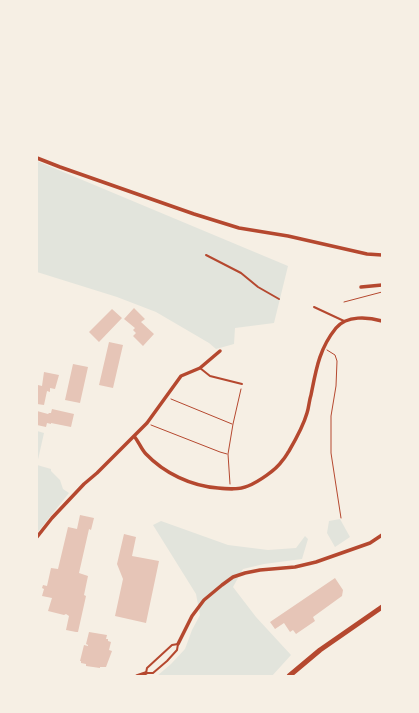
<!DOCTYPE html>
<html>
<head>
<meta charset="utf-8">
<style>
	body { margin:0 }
	#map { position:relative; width:419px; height:713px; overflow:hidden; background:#f6efe4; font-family:Signika,sans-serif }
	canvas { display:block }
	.frame { position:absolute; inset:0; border:38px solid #f6efe4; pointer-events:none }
</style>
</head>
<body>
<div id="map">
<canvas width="419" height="713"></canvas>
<div class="frame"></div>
</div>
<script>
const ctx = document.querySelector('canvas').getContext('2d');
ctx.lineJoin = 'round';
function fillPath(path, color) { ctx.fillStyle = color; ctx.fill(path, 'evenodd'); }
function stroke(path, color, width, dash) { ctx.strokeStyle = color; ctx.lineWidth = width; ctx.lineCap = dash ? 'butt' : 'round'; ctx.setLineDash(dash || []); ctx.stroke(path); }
fillPath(new Path2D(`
	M37 161 288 266 274 323 235 328 234 344 216 349 209 343 156 312 117 297 37 272Z
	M37 431 44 433 37 464Z
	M37 465 51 469V471L60 480 63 489 69 493 37 533Z
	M340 519 350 537 335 547 327 533 329 521Z
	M161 521 228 545 268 550 296 548 305 536 308 539 302 559 264 564 243 569 233 587 256 617 291 655 272 676H157L171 664 185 649 192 630 200 615 196 594 153 525Z`), '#e2e4dc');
fillPath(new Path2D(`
	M134 308 145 319 141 322 154 334 143 346 133 336 136 333 133 330 135 328 124 319Z
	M112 309 122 318 99 342 89 332Z
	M109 342 123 345 113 388 99 385Z
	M73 364 88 367 80 403 65 400Z
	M44 372 59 375 55 389 50 388V392L47 391 44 405 37 404V388L38 385 42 386Z
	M52 409 74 414 71 427 51 423V424L47 423 46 427 37 425V411L48 414 49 413H51Z
	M80 515 94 518 91 530 89 529 79 573 88 576 84 595 86 596 78 632H76L66 630 69 616 66 614 64 615 48 611 52 598 42 596 44 589 42 588 43 585 47 586 51 568 58 569 68 527 77 529Z
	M124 534 136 537 132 556 159 561 146 623 115 616 123 579 117 564Z
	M335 578 343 590 342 596 313 617 315 621 296 634 293 630 290 632 284 623 275 629 270 622Z
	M89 632 107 635 106 639H108V641L111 642 109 650 112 651 106 667H100V668L86 666V664L81 663V661H80L84 645 88 646V645L86 644Z`), '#e6c5b7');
stroke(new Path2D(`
	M344 302 382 292
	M327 350 335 355 337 361 336 386 331 416V453L341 518
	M171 399 232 424
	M151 425 220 452 227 454
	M230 484 228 454 233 424 241 389`), '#b5482f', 1);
stroke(new Path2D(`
	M206 255 241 273 258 287 279 299
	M314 307 344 321
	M200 368 210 376 242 384
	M178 644 177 650 167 661 153 673H146L147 668 172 645Z`), '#b5482f', 2);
stroke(new Path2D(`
	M37 158 60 167 194 214 239 228 288 236 367 254 382 255
	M361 287 382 285
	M134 436C139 442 141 449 146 454 164 473 191 486 218 488 228 489 239 490 248 486 258 482 276 470 282 461 285 458 287 454 289 451 296 439 303 427 307 413 309 407 309 401 311 395 316 370 319 349 336 328 347 315 368 317 382 321
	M37 537 52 518 84 484 97 473 147 423 181 376 200 368 220 351
	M178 644 192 616 204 600 222 585 233 577 245 573 260 570 295 567 316 562 370 543 382 535
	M137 676 146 673`), '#b5482f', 3.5);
stroke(new Path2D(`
	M289 676 320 650 382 607`), '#b5482f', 5);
</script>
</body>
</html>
